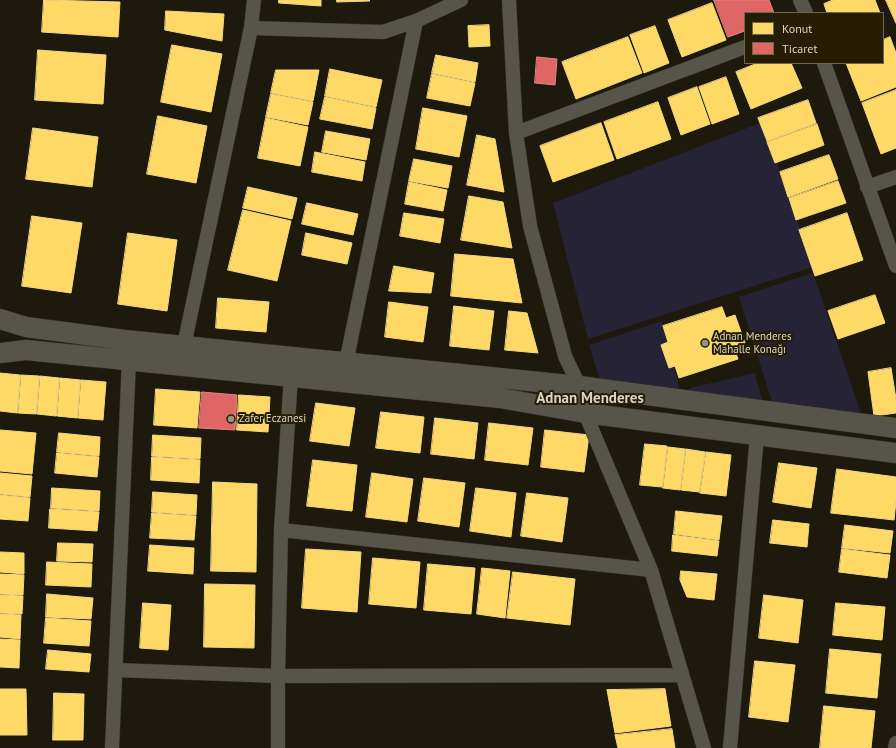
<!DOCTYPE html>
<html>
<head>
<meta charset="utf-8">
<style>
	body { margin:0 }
	#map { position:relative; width:896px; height:748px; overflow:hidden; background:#1d190c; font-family:"PT Sans",sans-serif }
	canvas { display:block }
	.legend { position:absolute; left:744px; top:12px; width:140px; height:52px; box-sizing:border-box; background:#251d04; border:1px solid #6d6752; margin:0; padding:5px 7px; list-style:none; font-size:12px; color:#dad5c6 }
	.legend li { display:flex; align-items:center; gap:8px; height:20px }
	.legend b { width:20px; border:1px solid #6d6752 }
</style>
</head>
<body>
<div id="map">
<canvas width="896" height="748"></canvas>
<ul class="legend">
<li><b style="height:11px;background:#ffd966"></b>Konut</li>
<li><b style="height:11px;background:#e06666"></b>Ticaret</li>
</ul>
</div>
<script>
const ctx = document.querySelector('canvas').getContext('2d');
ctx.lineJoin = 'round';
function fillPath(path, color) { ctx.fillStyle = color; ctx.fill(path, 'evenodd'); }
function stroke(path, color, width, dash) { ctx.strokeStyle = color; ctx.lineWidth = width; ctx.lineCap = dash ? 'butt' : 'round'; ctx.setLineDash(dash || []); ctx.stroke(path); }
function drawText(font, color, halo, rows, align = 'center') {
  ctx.font = font + ' "PT Sans",sans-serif'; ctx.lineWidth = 4; ctx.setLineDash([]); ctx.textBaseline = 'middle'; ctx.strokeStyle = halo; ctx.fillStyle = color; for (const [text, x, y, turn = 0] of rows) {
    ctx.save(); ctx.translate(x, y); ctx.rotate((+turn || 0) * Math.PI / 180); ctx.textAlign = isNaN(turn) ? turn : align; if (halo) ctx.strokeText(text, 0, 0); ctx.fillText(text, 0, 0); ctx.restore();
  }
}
fillPath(new Path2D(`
	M763 122 813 267 588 339 553 203Z
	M813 273 862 416 773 405 739 297Z
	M662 321 681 394 600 380 589 345Z
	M755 373 763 404 691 394 690 388Z`), '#262336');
const homes = new Path2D(`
	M44 0 120 2 118 37 42 32Z
	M279 0H321V6L279 3Z
	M337 0H369L370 1 337 2Z
	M833 0H875L880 13H827L824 4Z
	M886 0H896V23Z
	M712 3 726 40 682 57 668 20Z
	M166 11 224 14 222 41 165 30Z
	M489 25 490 46 469 47 468 26Z
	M655 26 669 63 644 73 630 35Z
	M628 37 642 73 576 99 562 62Z
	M890 37 896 53V87L861 101 846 63H883V40Z
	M172 45 222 54 211 112 161 102Z
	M38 50 106 55 103 104 35 100Z
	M436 55 478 63 475 82 432 73Z
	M758 63H791L802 88 751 109 736 72Z
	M330 69 382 80 376 107 325 96Z
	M276 70H319L313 101 271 93Z
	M432 74 475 83 470 106 427 98Z
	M726 77 739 114 712 124 699 87Z
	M697 87 710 124 681 135 668 98Z
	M896 90V148L881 154 862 103Z
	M271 94 313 102 308 125 266 117Z
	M325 97 376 108 372 129 320 119Z
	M808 100 816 123 767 141 758 118Z
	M658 102 671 139 617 159 604 122Z
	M423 108 467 116 459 157 416 149Z
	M158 116 207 126 196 183 147 174Z
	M266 118 308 127 300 166 258 158Z
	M601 123 614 160 553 182 540 146Z
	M817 124 824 145 775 163 767 142Z
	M33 128 98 137 92 187 26 179Z
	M326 131 370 139 366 160 322 152Z
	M477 135 495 139 504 192 467 185Z
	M315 152 365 162 362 181 312 172Z
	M829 155 838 179 788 197 780 172Z
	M414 159 452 166 448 188 409 181Z
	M838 181 846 203 796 220 789 198Z
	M409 182 447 190 443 211 405 204Z
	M248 187 297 198 292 219 243 208Z
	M469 196 503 202 512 248 461 240Z
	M307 203 358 214 353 235 302 224Z
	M243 210 291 221 277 281 228 270Z
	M404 213 444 219 440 243 400 236Z
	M847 213 863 260 815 276 799 230Z
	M32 216 82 223 71 293 22 286Z
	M128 233 177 240 167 311 118 304Z
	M306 233 352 243 347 264 302 255Z
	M455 254 513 259 522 303 451 296Z
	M394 266 434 273 431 293 389 291Z
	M875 295 885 323 838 339 828 311Z
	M218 298 269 302 266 332 216 328Z
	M389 302 428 307 423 342 385 337Z
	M454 306 494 311 489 350 450 346Z
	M722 307 726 318 735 315 745 343 734 347 738 359 679 378 675 366 669 368 661 345 668 342 663 326Z
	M509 311 527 313 538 353 505 350Z
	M891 368 896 399V413L874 416 868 372Z
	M0 373 20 375 17 413 0 411Z
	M21 375 39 376 36 414 18 413Z
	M40 376 59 378 56 416 37 414Z
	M60 378 80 380 77 418 57 416Z
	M81 380 106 382 103 420 78 418Z
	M156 389 200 392 197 428 154 425Z
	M239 395 270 397 268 432 237 430Z
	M316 403 355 408 349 446 310 441Z
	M381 412 424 417 420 453 376 448Z
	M435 418 478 423 474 459 431 454Z
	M489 423 533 428 528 465 485 460Z
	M0 430 36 433 32 474 0 471Z
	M545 430 589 435 584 472 541 467Z
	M59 433 100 437 99 456 57 452Z
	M153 435 201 438 200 459 152 456Z
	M645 444 667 446 662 487 640 485Z
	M668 447 685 449 680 490 663 488Z
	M686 449 705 452 699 492 681 490Z
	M706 452 731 455 726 496 700 493Z
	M57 453 99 457 97 477 55 473Z
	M152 457 200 460 199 483 151 480Z
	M313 460 357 465 352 511 307 506Z
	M779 463 817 468 811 508 773 502Z
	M837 469 896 477V501L894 520 831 513Z
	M0 473 32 476 30 497 0 494Z
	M372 473 413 479 407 522 366 517Z
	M424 478 465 483 459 527 418 521Z
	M213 482 257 484 256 572 211 571Z
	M52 488 100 491 99 511 51 508Z
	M476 488 516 493 511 537 470 531Z
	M153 492 197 495 196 515 152 512Z
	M527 493 568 498 562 542 521 536Z
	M0 495 30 498 28 521 0 519Z
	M50 509 99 512 97 531 49 528Z
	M676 511 722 516 719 540 674 534Z
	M152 513 196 516 194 540 150 538Z
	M773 520 809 524 807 547 770 543Z
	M845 525 893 531 890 553 842 548Z
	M673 535 719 541 717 556 672 551Z
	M58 543 93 544 92 562 57 561Z
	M150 545 194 548 193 574 148 571Z
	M306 549 361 552 357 612 302 608Z
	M842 549 890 555 887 578 839 572Z
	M0 552 24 553V574L0 572Z
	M373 558 420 562 416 608 369 604Z
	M47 562 92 564 91 587 46 585Z
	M428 564 475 568 471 614 424 610Z
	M482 568 510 571 505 618 477 614Z
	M681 571 717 574 714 600 687 597 680 580Z
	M513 572 575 579 570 625 507 618Z
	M0 574 24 575 23 595 0 594Z
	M205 584 255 585 254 648 204 647Z
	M47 594 93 598 91 619 46 617Z
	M0 595 23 596 22 614 0 613Z
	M764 595 803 600 798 643 759 638Z
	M143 603 171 605 168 650 140 648Z
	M836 603 885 607 882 640 833 635Z
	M0 614 21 615 20 639 0 637Z
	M46 618 91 621 89 646 44 643Z
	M0 639 20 640 19 668 0 667Z
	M830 649 881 654 877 698 826 693Z
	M48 650 91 654 89 672 46 669Z
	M755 661 795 665 788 722 749 717Z
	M0 689H26L27 735H0Z
	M665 689 671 726 615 733 607 690Z
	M54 693 84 694 83 740H53Z
	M824 706 875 711 871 748H820Z
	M672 729 675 748H618L615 735Z`);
fillPath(homes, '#ffd966');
stroke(homes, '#f4d883', 1);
const shops = new Path2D(`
	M714 0H769L774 13H745V31L728 37Z
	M537 57 557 59 555 85 535 83Z
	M202 392 237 395 235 430 199 428Z`);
fillPath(shops, '#e06666');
stroke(shops, '#de8783', 1);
const minor = new Path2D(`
	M509 0 516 133 530 226 565 356 579 386 585 413 651 570 704 748
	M800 0 806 13
	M251 28 383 32 416 21 461 0
	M824 63 896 266
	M516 133 745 47
	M867 187 896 177
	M182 355 251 28 254 0
	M346 363 416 21
	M281 530 651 570
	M116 670 278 676 682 675
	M112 748 129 360 128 352
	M278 748V676L281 530 291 376
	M730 748 757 435
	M895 748 896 743`);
const secondary = new Path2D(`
	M0 319 26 327 125 340 579 386 896 428
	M0 353 26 350 500 398 585 413 896 453`);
stroke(minor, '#36332a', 15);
stroke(secondary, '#36332a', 21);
stroke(minor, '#575449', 14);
stroke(secondary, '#575449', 20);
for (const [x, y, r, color] of [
	[705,343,4,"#989385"],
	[231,419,4,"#989385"]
]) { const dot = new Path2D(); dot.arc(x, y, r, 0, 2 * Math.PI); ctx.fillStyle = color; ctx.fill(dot); stroke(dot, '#251d04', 1.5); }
drawText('11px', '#dad5c6', '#251d04', [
	["Adnan Menderes",713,337],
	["Mahalle Konağı",713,350],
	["Zafer Eczanesi",239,419]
], 'left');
drawText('bold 15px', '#dad5c6', '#251d04', [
	["Adnan Menderes",590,399]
]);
</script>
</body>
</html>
